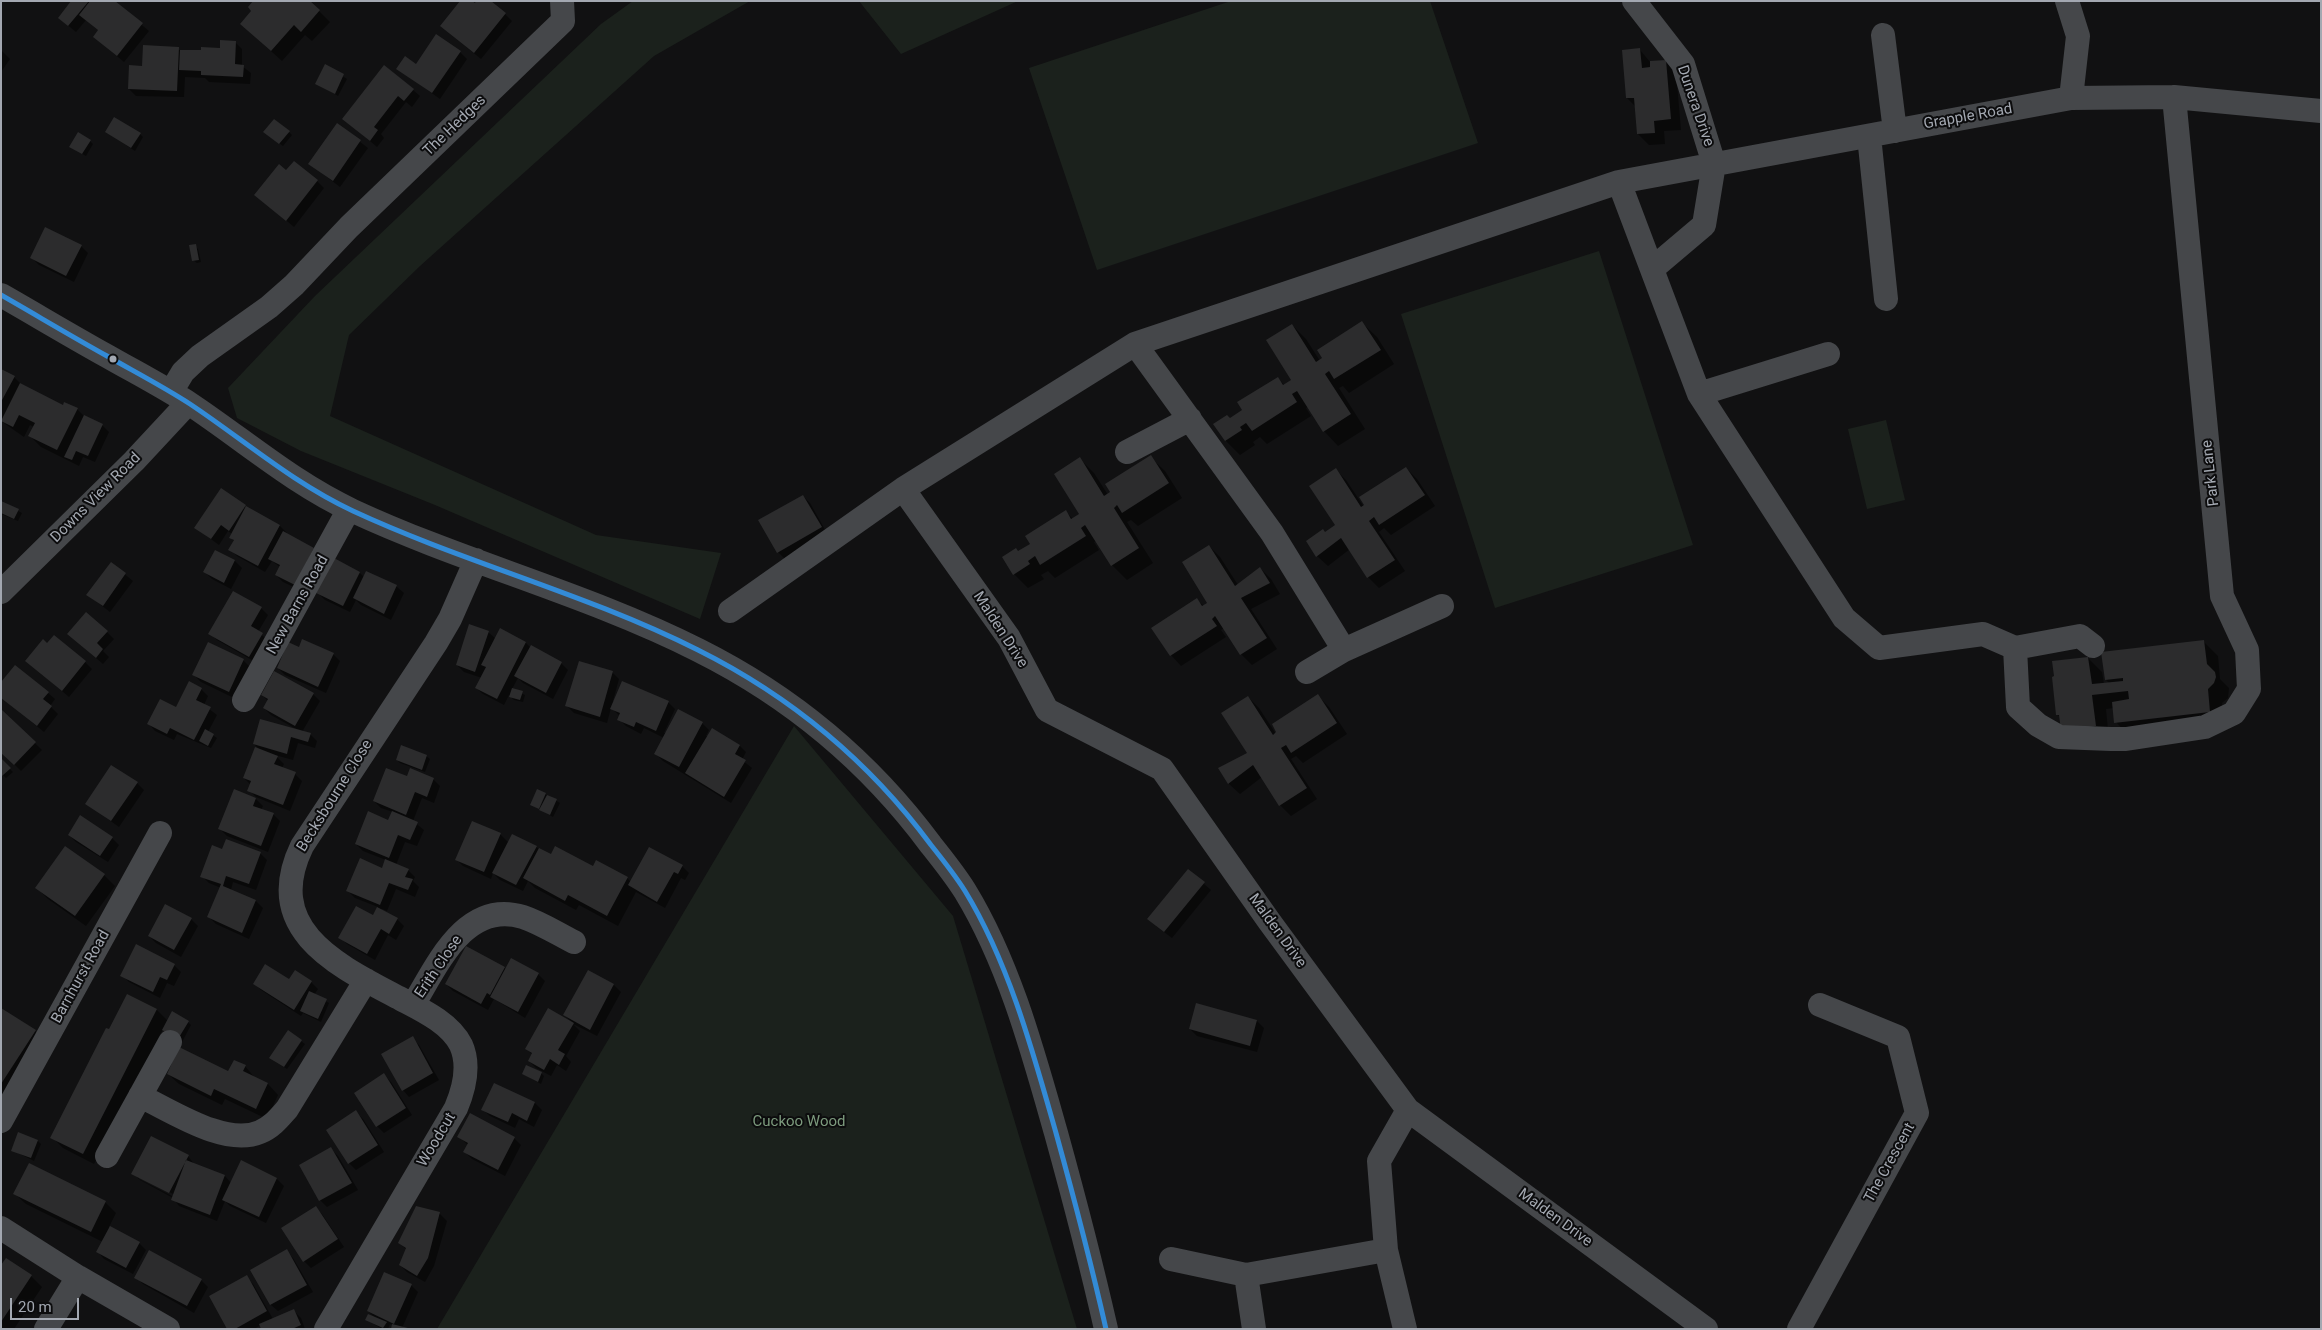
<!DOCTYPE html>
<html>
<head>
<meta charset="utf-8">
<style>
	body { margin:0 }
	#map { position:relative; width:2322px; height:1330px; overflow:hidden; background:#111112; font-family:Roboto,sans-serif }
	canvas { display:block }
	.frame { position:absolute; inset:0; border:2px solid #a3a8b1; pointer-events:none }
	.scale { position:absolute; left:10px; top:1298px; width:69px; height:22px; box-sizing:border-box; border:2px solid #a3a8b1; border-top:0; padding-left:6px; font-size:15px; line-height:18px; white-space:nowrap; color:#a3a8b1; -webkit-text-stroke:4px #0c0c0d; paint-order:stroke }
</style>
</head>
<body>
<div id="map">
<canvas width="2322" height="1330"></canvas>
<div class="frame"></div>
<div class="scale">20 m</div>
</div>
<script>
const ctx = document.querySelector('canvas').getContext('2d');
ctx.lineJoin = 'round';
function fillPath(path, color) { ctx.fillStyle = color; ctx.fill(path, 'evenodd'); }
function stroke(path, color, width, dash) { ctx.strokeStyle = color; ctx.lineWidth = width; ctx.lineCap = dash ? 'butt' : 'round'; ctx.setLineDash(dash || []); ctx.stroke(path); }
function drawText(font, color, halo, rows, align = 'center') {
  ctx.font = font + ' Roboto,sans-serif'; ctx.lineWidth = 4; ctx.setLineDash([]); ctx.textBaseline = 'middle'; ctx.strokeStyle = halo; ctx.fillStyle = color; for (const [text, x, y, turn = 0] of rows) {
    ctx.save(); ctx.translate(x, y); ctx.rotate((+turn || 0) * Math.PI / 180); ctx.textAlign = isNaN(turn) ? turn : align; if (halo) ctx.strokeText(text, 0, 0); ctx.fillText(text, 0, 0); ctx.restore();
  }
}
fillPath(new Path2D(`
	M633 1H750L654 56 420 266 349 335 330 416 596 535 721 553 700 619 435 505 301 451 237 418 228 388 315 296 601 24Z
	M859 1H1018L901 54Z
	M1231 1H1430L1478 143 1097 270 1029 68Z
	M1599 251 1693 545 1495 608 1401 314Z
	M1886 420 1905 500 1867 509 1848 429Z
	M794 726 953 916 1077 1329H437Z`), '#1b211c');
fillPath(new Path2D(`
	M72 1H113L149 31 124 62 94 37 99 31 86 20 76 32 59 18Z
	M319 11 330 22 312 41 305 35 282 61 252 34Z
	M505 14 512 21 481 59 449 33Z
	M235 42 242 49V66L251 73 250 84 209 82 205 78 185 77 184 97 136 96 129 89 143 67 144 47 202 52 221 49Z
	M1 50 10 59 1 72Z
	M1640 50 1651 63 1666 62 1676 72 1681 130 1664 131 1665 144 1649 145 1638 134 1636 107 1627 98Z
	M460 52 467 59 440 99 398 69 416 66Z
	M326 66 347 79 338 96 317 83Z
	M413 90 420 96 412 107 406 102 381 134 384 138 377 147 344 119Z
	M337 124 368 148 340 187 310 164Z
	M106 132 140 134 143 137 135 151Z
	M289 132 292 135 283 146 268 135Z
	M90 141 93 144 86 156 74 149Z
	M287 172 317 181 324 188 294 227 256 195Z
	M81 246 88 253 74 282 39 265 32 258Z
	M195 246 198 249 201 262 197 263 193 260Z
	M1362 323 1377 337 1394 364 1349 393 1343 386 1339 388 1365 429 1338 446 1324 431 1308 407 1306 408 1311 416 1267 444 1260 437 1253 442 1255 445 1240 455 1226 441 1215 424 1230 419 1244 410 1278 378 1285 386 1293 380 1292 325 1306 339 1320 361Z
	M1 370 14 377 21 384 63 406 77 409 84 416 102 425 109 432 95 462 83 457 79 466 41 447 30 436 34 427 30 425 24 437 1 421Z
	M1150 457 1165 471 1182 498 1138 526 1131 520 1127 522 1153 563 1127 580 1112 565 1097 541 1094 542 1099 550 1055 578 1048 571 1041 575 1044 579 1028 588 1014 574 1018 553 1032 544 1066 512 1073 519 1081 514 1080 459 1094 473 1108 495Z
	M1406 468 1417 479 1435 506 1391 535 1384 528 1379 532 1405 571 1379 588 1368 577 1350 549 1328 566 1317 556 1325 533 1337 525 1336 470 1346 480 1364 507Z
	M221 490 245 507 280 526 287 533 302 591 283 582 276 575 280 567 272 561 265 572 237 556 230 549 234 541 230 537 232 534 228 531 219 545 196 528Z
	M803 496 810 503 828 535 785 559 778 552Z
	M1 502 22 513 18 521 1 514Z
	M1209 546 1220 557 1238 585 1260 568 1271 579 1280 594 1251 609 1277 649 1252 665 1241 654 1224 628 1221 630 1226 637 1181 666 1171 655 1197 600 1204 606 1209 603Z
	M215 551 235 561 242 568 231 589 212 579 205 572Z
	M111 563 133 581 110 612 88 595Z
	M367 572 397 587 404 593 391 620 361 605 356 600 350 612 325 600 318 593 360 573 364 577Z
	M261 608 268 615 258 632 269 641 257 663 217 640 210 633Z
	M107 632 114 639 103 651 109 657 103 664 76 641Z
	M488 632 496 639 526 643 531 648 561 663 568 670 553 699 523 683 518 678 512 689 525 695 523 702 514 700 509 695 504 705 483 694 476 688 482 678 464 672 457 665Z
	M2203 641 2218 656 2220 679 2229 688 2228 698 2222 703 2224 726 2130 737 2116 722 2114 708 2106 709 2109 740 2057 715 2088 658 2102 672 2104 684H2110L2106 680Z
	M47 644 85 662 92 669 69 697 27 661Z
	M299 649 333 654 340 661 326 693 285 675 278 668Z
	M243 660 250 667 236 699 201 682 194 675Z
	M612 672 619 679 613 701 668 702 675 709 664 733 702 723 709 730 706 736 740 746 746 752 742 760 752 768 731 803 663 761 656 754 664 738 644 728 641 734 626 726 619 719 620 716 611 708 607 723 574 713 567 706Z
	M201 689 208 696 204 705 217 715 208 732 217 738 211 748 177 734 174 740 155 731 149 724 176 709Z
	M48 693 55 699 50 706 58 714 44 732 1 697Z
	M313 694 320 701 302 732 310 734 317 741 315 748 298 743 293 760 275 755 284 764 282 768 295 774 302 781 290 811 256 797 249 790 251 785 244 778 261 751 254 744 298 730 271 715 264 708 268 701 262 695Z
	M1318 696 1329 707 1347 734 1303 763 1296 756 1291 759 1317 799 1291 816 1280 805 1262 777 1240 794 1229 784 1220 769 1249 754 1248 697 1259 708 1276 734Z
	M1 710 42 750 21 771 1 751Z
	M426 756 430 759 425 772 400 763 397 760Z
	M1 760 13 772 6 778 1 773Z
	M408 778 433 779 440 786 434 803 422 798 413 821 424 830 417 846 405 842 396 865 408 870 415 877 413 881 419 887 415 897 396 889 387 911 382 909 381 910 397 919 404 926 396 940 388 935 375 960 347 944 340 937 373 917 378 907 355 898 348 891 383 869 386 860 363 851 356 844 389 821 393 812 381 808 374 801Z
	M137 783 144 790 119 827 87 804Z
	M545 794 560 803 553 817 532 805Z
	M256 799 263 806 261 810 273 814 280 821 268 852 227 836 220 829Z
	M500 834 509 843 536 847 551 856 627 878 631 882 682 866 689 873 685 880 681 878 665 908 636 892 618 926 579 905 576 910 535 888 528 881 523 891 500 880 493 873 491 879 463 866 456 859Z
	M69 835 112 838 119 845 108 862 76 842Z
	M223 851 260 853 267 860 256 890 233 882 231 890 256 901 263 908 249 939 216 924 209 917 221 888 209 883 202 876Z
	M1189 871 1211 890 1172 938 1156 926Z
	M104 875 115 886 86 926 48 899 37 888Z
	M191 919 198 926 181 957 156 943 149 936Z
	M466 948 506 969 538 974 545 981 525 1018 494 999 488 1010 453 991 446 984Z
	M174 965 181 972 174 986 167 983 160 998 129 982 122 975Z
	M289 981 311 982 318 989 314 995 329 1003 321 1022 303 1013 301 1016 261 990 254 983Z
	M614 985 621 992 597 1036 573 1024 580 1031 566 1056 571 1062 566 1071 557 1065 551 1076 536 1068 529 1061 533 1055 526 1049 571 1021 564 1015Z
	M128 995 157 1010 168 1021 188 1022 191 1025 182 1042 163 1029 94 1164 63 1148 52 1137Z
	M1 1010 35 1031 45 1041 1 1112Z
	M1257 1021 1264 1028 1257 1052 1197 1036 1190 1029Z
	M288 1032 305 1044 287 1069 274 1061Z
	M412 1038 419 1045 439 1080 409 1097 403 1090Z
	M235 1061 245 1066 255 1078 268 1084 278 1095 267 1119 225 1099 222 1105 179 1084 168 1074 229 1073Z
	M541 1073 544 1076 541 1084 523 1074Z
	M384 1075 391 1082 412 1115 384 1133 377 1126 356 1093Z
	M494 1085 535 1103 542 1110 534 1127 519 1119 515 1128 490 1116 483 1110Z
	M356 1112 363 1119 384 1152 356 1170 349 1163Z
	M471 1115 514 1138 521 1145 505 1176 472 1159 465 1152 468 1145 459 1137Z
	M38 1141 41 1144 34 1161 12 1150Z
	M331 1149 338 1156 358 1190 327 1207 320 1200 301 1166Z
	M188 1156 194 1164 225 1176 231 1183 241 1162 277 1179 284 1186 266 1223 230 1206 225 1201 217 1221 179 1206 173 1198 140 1180 133 1173ZM139 1176 175 1195 174 1197 139 1179Z
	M15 1194 105 1202 116 1213 109 1227 139 1243 146 1250 133 1274 104 1259 98 1252 103 1242 26 1204Z
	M315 1207 322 1214 344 1247 311 1268 304 1261Z
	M416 1207 440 1214 447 1221 434 1266 425 1282 407 1272 400 1265 407 1250 399 1243Z
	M286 1251 293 1258 313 1292 278 1311 271 1305 252 1270Z
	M6 1260 31 1276 42 1287 14 1329H1V1268Z
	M136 1277 201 1280 208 1287 194 1313 143 1284Z
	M246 1277 253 1284 273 1319 294 1311 301 1318 305 1329H263L261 1325 254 1329H229Z
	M411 1285 418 1292 402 1328 390 1324 388 1329H382L367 1320 375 1318 368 1311Z`), '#0007');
fillPath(new Path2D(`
	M71 1H89L68 26 58 18Z
	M90 1H115L143 23 117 56 93 37 98 30 79 15Z
	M253 1H310L320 10 301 32 294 25 271 51 240 24 251 11 248 7Z
	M460 1H472L475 3 476 1H491L506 13 474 53 440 26Z
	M436 34 461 51 432 93 396 69 405 56 416 64Z
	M220 40 236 41 235 64 244 65 243 77 201 75V71L179 70 180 50H201V47L220 48Z
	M143 45 179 47 177 91 128 89 129 65 142 66Z
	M1640 48 1642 68 1650 67V61L1666 60 1671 119 1654 121 1655 133 1637 134 1634 98H1626L1622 50Z
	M325 64 344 74 335 94 315 84Z
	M384 65 414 89 404 101 398 96 374 127 378 130 370 141 342 119Z
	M114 117 141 133 131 148 105 132Z
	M274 119 290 131 279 144 263 132Z
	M337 123 361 140 333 181 308 164Z
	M78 132 91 140 82 154 69 147Z
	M294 161 318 180 286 221 254 195 279 164 286 170Z
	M45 227 82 245 66 276 30 258Z
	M196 244 199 260 192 261 189 245Z
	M1362 321 1381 350 1334 379 1329 371 1325 374 1351 414 1323 432 1297 391 1292 394 1297 402 1252 431 1246 423 1240 427 1242 430 1225 441 1213 424 1227 415 1230 418 1242 410 1237 402 1278 377 1283 385 1291 380 1266 340 1292 324 1316 362 1322 358 1317 350Z
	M1 369 15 376 1 402Z
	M20 383 63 405 64 402 78 408 57 450 28 436 35 423 19 415 13 427 1 421Z
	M84 415 103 424 88 456 76 451 72 460 64 457Z
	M1151 455 1169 483 1122 513 1117 505 1114 508 1139 548 1111 566 1085 525 1081 528 1086 536 1040 565 1035 556 1028 561 1030 564 1013 575 1002 557 1016 548 1018 551 1030 544 1025 536 1066 510 1071 519 1079 514 1054 474 1080 457 1104 496 1110 492 1105 484Z
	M1406 467 1425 495 1379 525 1374 517 1369 521 1395 560 1367 578 1341 538 1316 557 1306 541 1323 529 1325 532 1335 525 1309 486 1336 468 1361 507 1364 505 1359 497Z
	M221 488 246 505 229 531 221 525 211 539 194 528Z
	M803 495 822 527 777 553 758 520Z
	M1 501 19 509 14 519 1 513Z
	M246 506 280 525 258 566 228 550 234 540 229 538Z
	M283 531 314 548 295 585 275 575 280 565 268 559Z
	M1209 545 1235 586 1260 567 1270 583 1241 598 1267 638 1240 655 1215 616 1212 619 1217 626 1170 656 1151 628 1197 598 1202 606 1207 603 1182 562Z
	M215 550 235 560 224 583 203 572Z
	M334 558 360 572 343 606 316 593Z
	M111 562 126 573 103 606 86 595Z
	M366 571 397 585 384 614 353 598Z
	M233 591 262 607 251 626 263 633 249 657 208 634Z
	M86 612 108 631 97 643 103 649 96 658 67 634Z
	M469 624 489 631 475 672 456 665Z
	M500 628 526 642 497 699 475 688 486 667 481 665Z
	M54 635 86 661 62 691 25 661 43 639 47 643Z
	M302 639 334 653 318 687 277 668 288 642 299 647Z
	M2204 640 2207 664 2215 672 2216 677 2214 683 2208 689 2210 712 2114 723 2112 702 2129 699 2128 691 2092 695 2096 726 2061 730 2059 715H2056L2052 677 2054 676 2052 661 2088 657 2092 684 2123 681V678L2105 680 2101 652Z
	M208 642 244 659 229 692 192 675Z
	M531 645 562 662 546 693 514 676Z
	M579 661 613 671 600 717 565 706Z
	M15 665 49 692 43 699 52 706 37 726 1 698V682Z
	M274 671 314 693 295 726 263 708 268 699 261 695Z
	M189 681 202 688 196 700 211 707 194 740 170 728 167 734 147 724 160 699 176 707Z
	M622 681 669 701 656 731 636 722 634 727 617 720 620 713 610 709Z
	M512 688 523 691 520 700 509 697Z
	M1318 694 1337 723 1291 753 1286 745 1281 748 1307 788 1279 806 1253 765 1228 784 1218 768 1247 753 1221 713 1248 696 1273 735 1276 732 1272 724Z
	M1 709 36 742 14 765 1 753Z
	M678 709 703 722 679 767 654 754Z
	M260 719 311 733 308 742 291 737 287 754 253 744Z
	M712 728 740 745 735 754 746 760 724 797 685 773Z
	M205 729 214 734 208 746 199 741Z
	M401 745 427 755 422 770 396 760Z
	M255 747 278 756 274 764 296 772 283 805 247 791 251 781 243 778Z
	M1 758 11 768 2 776 1 774Z
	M111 765 138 782 111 821 85 804Z
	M386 768 407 776 410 768 434 778 427 797 415 792 406 815 373 801Z
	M234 789 256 798 253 806 274 813 261 846 218 829Z
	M537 789 546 793 539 809 530 805Z
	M547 795 557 799 550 815 539 810Z
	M368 811 388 820 392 811 418 822 410 840 398 835 389 858 355 844Z
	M80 815 113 837 100 856 68 835Z
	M472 821 501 833 484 872 455 860Z
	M512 834 537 846 516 885 492 873Z
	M226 839 261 852 249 884 226 876 223 886 256 900 242 933 207 917 221 884 200 877 212 845 222 849Z
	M65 846 105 874 75 916 35 888Z
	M555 846 593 866 596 860 628 877 607 916 568 895 565 901 523 878 539 848 551 854Z
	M649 847 683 865 678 874 674 872 657 902 628 885Z
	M360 858 382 868 385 859 409 869 405 877 413 879 408 890 389 883 380 905 346 891Z
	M1188 869 1205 882 1164 932 1147 919Z
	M165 904 192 918 174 950 148 936Z
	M356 906 373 915 377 907 398 918 389 934 381 929 367 954 338 938Z
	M136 944 175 964 167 980 160 977 153 992 120 976Z
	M466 946 505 967 490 995 487 993 481 1004 445 984Z
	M511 958 539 973 518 1012 490 997Z
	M265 964 289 979 295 970 312 981 294 1010 253 984Z
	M588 970 614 984 590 1030 563 1015Z
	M309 991 327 999 318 1019 300 1011Z
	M127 994 157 1009 83 1154 50 1138 106 1028 109 1029Z
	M1196 1003 1257 1020 1250 1046 1189 1029Z
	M1 1008 36 1030 1 1084Z
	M548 1008 574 1023 558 1050 565 1054 559 1065 550 1059 544 1070 528 1061 532 1053 525 1049Z
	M172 1011 189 1021 178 1039 162 1030Z
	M288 1030 302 1040 284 1067 269 1058Z
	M413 1036 433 1073 402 1091 381 1054Z
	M179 1047 228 1071 234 1060 246 1065 243 1071 268 1083 256 1109 214 1089 211 1096 167 1074Z
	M526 1065 542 1072 538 1082 522 1074Z
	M384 1073 406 1108 376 1127 354 1093Z
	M494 1083 535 1102 527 1121 512 1113 508 1122 481 1110Z
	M356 1110 378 1145 348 1164 326 1130Z
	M470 1113 515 1137 498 1170 463 1152 468 1143 457 1137Z
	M18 1132 38 1140 31 1158 11 1151Z
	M151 1136 189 1155 169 1193 131 1174Z
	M331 1147 352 1183 319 1201 299 1165Z
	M186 1160 225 1175 210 1215 171 1200Z
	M241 1160 277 1178 259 1217 222 1200Z
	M29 1163 106 1201 91 1232 13 1194Z
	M316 1206 338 1239 303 1262 281 1228Z
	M416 1206 440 1212 428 1258 417 1276 399 1265 406 1248 398 1243Z
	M110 1226 140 1242 126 1268 96 1252Z
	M287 1249 307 1285 270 1305 250 1270Z
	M149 1250 202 1279 187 1306 134 1278Z
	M6 1258 32 1275 1 1322V1265Z
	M384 1272 412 1284 394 1324 367 1311Z
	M247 1275 267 1311 235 1329H227L209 1296Z
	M294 1309 301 1325 292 1329H261L259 1324Z
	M368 1314 387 1322 383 1328 365 1320Z
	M392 1324 408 1328V1329H391Z`), '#2c2c2d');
stroke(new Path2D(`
	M1634 1 1683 64 1714 164 1704 225 1652 269
	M2067 1 2078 36 2071 98
	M1883 35 1895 131
	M1869 136 1886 299
	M1619 182 1699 394 1844 618 1879 648 1983 634 2015 648 2018 707 2038 725 2059 737 2111 739H2126L2205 727 2234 713 2249 689 2247 650 2222 596 2174 97
	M1 295C36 315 71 336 107 356 135 372 164 387 190 404 244 440 293 483 353 511 465 563 587 594 698 650 792 697 868 760 931 845 943 860 955 875 965 891 1009 963 1033 1052 1056 1133 1074 1198 1091 1263 1106 1329
	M1135 344 1272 533 1344 650
	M171 392 183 372 200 356 269 307 294 285 349 227 563 21 562 1
	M1699 394 1828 354
	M1127 452 1190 419
	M903 489 1009 638 1047 710 1162 769 1269 921 1408 1110 1706 1329
	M1 592 134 461 188 403
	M730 611 903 489 1135 344 1619 182 2071 98 2174 97 2321 111
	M2015 648 2080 636 2093 646
	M1307 672 1344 650 1442 606
	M244 700 349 509
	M413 1005C437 966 465 899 523 917 541 923 558 934 574 942
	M140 1096C172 1111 225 1147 260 1132 272 1127 279 1118 287 1109L366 980
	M1 1121 160 833
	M107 1156 170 1042
	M1 1228 78 1277 168 1329
	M1171 1259 1246 1275 1386 1250
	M1246 1275 1254 1329
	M46 1329 78 1277
	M326 1329 456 1108C464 1089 470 1065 461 1045 450 1023 422 1010 401 999 339 966 261 931 302 846L436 643 450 619 476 560
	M1405 1329 1386 1250 1379 1161 1408 1110
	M1799 1329 1917 1113 1898 1037 1820 1005`), '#45474a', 24);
stroke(new Path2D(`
	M1 295C36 315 71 336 107 356 135 372 164 387 190 404 244 440 293 483 353 511 465 563 587 594 698 650 792 697 868 760 931 845 943 860 955 875 965 891 1009 963 1033 1052 1056 1133 1074 1198 1091 1263 1106 1329`), '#338bd7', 5);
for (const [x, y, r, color] of [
	[113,359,4.5,"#a3a8b1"]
]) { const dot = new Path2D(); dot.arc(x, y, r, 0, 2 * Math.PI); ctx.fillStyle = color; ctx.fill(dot); stroke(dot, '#0c0c0d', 2); }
drawText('15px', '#a3a8b1', '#0c0c0d', [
	["Dunera Drive",1695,106,71],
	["Grapple Road",1968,117,-10],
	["The Hedges",455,126,-44],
	["Park Lane",2211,473,-96],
	["Downs View Road",96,498,-45],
	["New Barns Road",298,605,-61],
	["Malden Drive",1000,630,57],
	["Becksbourne Close",335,796,-58],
	["Malden Drive",1277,931,54],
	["Erith Close",439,967,-56],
	["Barnhurst Road",81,977,-61],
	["Woodcut",437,1140,-59],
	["The Crescent",1890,1163,-61],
	["Malden Drive",1555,1218,36]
]);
drawText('15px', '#7c9a7d', '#0c0c0d', [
	["Cuckoo Wood",799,1122]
]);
</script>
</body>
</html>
